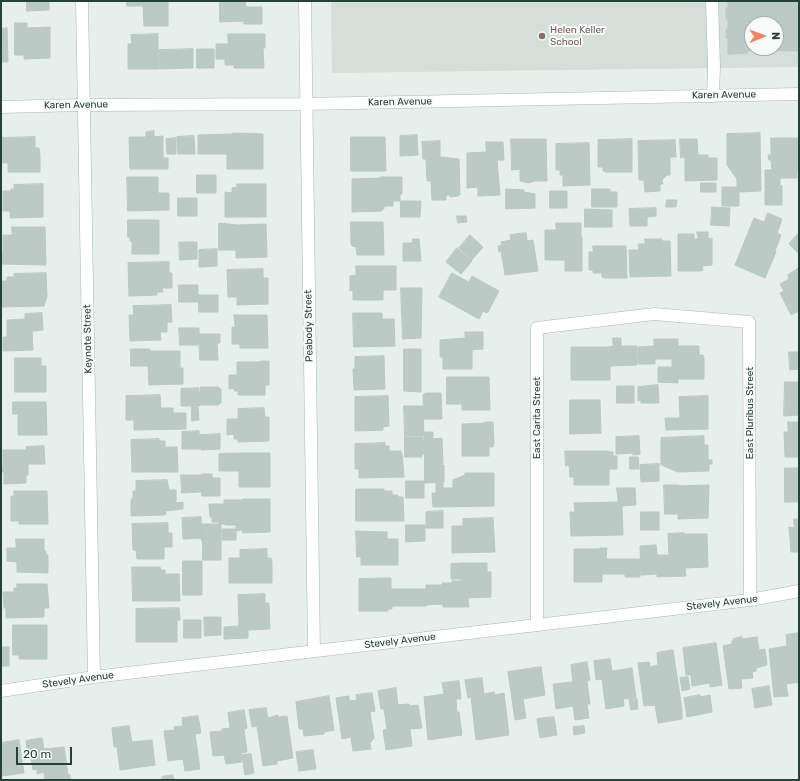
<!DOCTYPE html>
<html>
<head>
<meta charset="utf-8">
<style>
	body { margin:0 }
	#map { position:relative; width:800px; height:781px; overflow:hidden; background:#e6efeb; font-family:Rubik,sans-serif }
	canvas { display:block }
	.frame { position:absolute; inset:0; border:2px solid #24423a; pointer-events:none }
	.north { position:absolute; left:744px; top:16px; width:40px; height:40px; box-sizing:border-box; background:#f7fbf9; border:1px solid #a3b1ad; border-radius:50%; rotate:89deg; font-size:11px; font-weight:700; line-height:16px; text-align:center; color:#24423a }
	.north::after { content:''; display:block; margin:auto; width:14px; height:18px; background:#f4845f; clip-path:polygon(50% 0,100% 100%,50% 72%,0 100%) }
	.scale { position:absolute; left:16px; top:747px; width:56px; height:18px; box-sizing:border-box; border:2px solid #24423a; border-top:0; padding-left:5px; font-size:12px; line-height:14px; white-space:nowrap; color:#24423a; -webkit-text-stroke:3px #f7fbf9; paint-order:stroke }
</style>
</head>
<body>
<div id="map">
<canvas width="800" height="781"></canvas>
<div class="frame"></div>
<div class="north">N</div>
<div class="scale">20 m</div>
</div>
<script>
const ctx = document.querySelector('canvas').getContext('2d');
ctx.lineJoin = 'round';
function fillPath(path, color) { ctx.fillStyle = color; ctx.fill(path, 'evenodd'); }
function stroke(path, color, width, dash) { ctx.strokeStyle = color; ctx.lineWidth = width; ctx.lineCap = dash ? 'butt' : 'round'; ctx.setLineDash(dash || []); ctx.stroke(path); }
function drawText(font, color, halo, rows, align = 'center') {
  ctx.font = font + ' Rubik,sans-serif'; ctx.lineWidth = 4; ctx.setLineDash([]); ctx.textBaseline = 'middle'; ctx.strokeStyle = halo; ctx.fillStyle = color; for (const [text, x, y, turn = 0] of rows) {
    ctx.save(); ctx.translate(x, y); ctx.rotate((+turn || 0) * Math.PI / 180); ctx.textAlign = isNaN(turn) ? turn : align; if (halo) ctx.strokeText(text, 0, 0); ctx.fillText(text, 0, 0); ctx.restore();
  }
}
fillPath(new Path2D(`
	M331 1H799V67L332 73ZM752 24H776V48H752Z`), '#d4dfda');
const building = new Path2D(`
	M27 1H49V10L27 11Z
	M127 1H168V26H144L143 6H127Z
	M220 1H245L246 7H262V24H244V21L220 22Z
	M728 1H799V51L748 50V53L728 54V38H726V29H728V19H726V8H728ZM752 24H776V48H752Z
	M15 23H27V28L50 27V58L24 59V55H15Z
	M7 28 8 62H1V29Z
	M158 34V69H128V44H132L131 35Z
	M228 34H265V48H263L264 68H234V65H225V59H216V44H228Z
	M193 49V68L159 69V50Z
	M197 49H214V68H197Z
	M154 131V137L163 136V158H168V169H130L129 137H146V132Z
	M233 133 263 134V169H227V154H198V135L233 134Z
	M760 133 761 191 739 192V206H722V187H737V179L727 165V134Z
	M417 135 418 155 400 156V136Z
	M194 136 195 154H178L177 137Z
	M35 137V148H39L40 155V172H8V163H1V138Z
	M351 137H385L386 171H351Z
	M176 138V154H167L166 139Z
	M771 138H799V167H798V170H797V178H780V186L765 187V170H772L771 160H769L768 155H771Z
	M511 139H546L547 181H534L529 183 520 181V169L512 170Z
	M632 139V172H605V171H603V167H598V140Z
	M680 139H697L698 155H708V158H717V180L685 181V157L681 158Z
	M675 140 676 157H670V175H667L662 180 663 184H660V191L645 192 644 180H639L638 141Z
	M440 141V157L459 159 460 195H458V196L450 197V195H446V200H432L431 181H427L426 159H423L422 142Z
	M486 142H503L504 160H497L500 195 478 196V187L467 188V153L486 152Z
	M589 143 590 185 563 186V175H560V170H556V144Z
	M197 175H216V193H197Z
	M127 177H158V193H169V210L128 211Z
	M381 177H402V194H400V201H393V206H384V209H382V211L352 212V179L381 178Z
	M701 183H716V192H701Z
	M43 184V217L10 218V211H3V191H11V189H14V185Z
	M237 184H266V217H225V192L232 193V188L237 187Z
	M782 186V205H765V187Z
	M506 189 524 190V192L535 194V208L506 209Z
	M592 189H610V192H617V207H592Z
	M550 191H567V208H550Z
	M178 198H197V216H178Z
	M667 200H677L676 207H666Z
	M401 201H421L420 217H401Z
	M712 207 730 208 729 226 711 225Z
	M656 208V216L647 217V226H630L629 209Z
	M585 209 612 210V227H585Z
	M768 213 782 219 777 233 781 235 775 251 776 252 765 278 735 265 754 218 764 222Z
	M457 216H466L467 222 458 223Z
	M128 220H159V254H132V241H130V237H128Z
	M351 222H383L384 255H357L356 247 352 246 351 243Z
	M219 223 237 225 266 224 267 257 236 258V250H219Z
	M556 223H581V237H582V271H565V260H545V230H556Z
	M12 227H45L46 265 1 264V254H3V235H12Z
	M697 232H708V239L712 238V265L702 266 703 270 699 271H678V234H694V239H698Z
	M526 233 527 241 533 240 538 271 505 275 501 251 499 252 498 246 502 245 501 242 511 240 510 235Z
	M799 233V254L789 244Z
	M470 235 483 247 472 260 459 248Z
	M413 239H419L421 261H403V243H412Z
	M645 239H662V241H670L671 276 630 277 629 250H639L638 244H645Z
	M179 242H197V259L180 260Z
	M593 246H626L627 278H605L602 277V273H593V270H589V252H593Z
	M457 248 472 261 461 274 446 262Z
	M217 249V266L199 267V250Z
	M169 262V273H172V288H162L163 292H157V295L129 296 128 263Z
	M356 266H396V290H383V300H353V290L350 291V276L356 275Z
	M799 268V311L791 315 780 293 784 291 780 284 789 279 788 275Z
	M263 269V278H268V304L237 305V297H228L227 270Z
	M46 273 47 296 44 306 1 307V281H7V277H14V274Z
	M452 273 469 282 472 276 499 291 488 312 487 313 483 311 479 319 439 297Z
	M179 285H198V302H179Z
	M401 288H422L421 338 403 339Z
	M199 295H218V312H199Z
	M171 305 172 322H167V332H160L161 340 130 341 129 315H134L133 306Z
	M42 313 43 330 32 331 33 350 3 351V337H7V320L25 319V314Z
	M353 313H382V319H394L395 346 354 347Z
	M234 315H267L268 348H240V344H232V327H235Z
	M179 328H199V345H180Z
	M465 332H483V349L472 350V369H443V357H440V340L465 338Z
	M199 334H220V343H217L218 360H200Z
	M613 338H621V346H637V365L610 366V380H571V347H609L613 346Z
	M654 339H678V346H699V355H703L704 358V379H678V383L658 382V367H672V359H655V364H638V347L654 346Z
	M131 349H150V351H180V368H183V384L149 385 148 366H131Z
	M404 349H421V392L404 391Z
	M789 352H799V369L790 370Z
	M384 356 385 389 354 390 353 369H355V357Z
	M15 358H41V366H46V392H15Z
	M261 361H269V385H265V395H238V391H234V388L229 389V375H237V362H261Z
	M447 377H489L490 410H462V404H447Z
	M785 382H799V415L784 416Z
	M658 385 659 403H641V400L638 401V387Z
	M617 386H634V403H617Z
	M201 387H219V389H221V403H219V405H201Z
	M199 388 200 406H181V389Z
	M426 393H441L442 419H424L423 395Z
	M160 395 161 408H173V413H186V429L134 430V420H126V396Z
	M388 396 389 426 383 427V430L355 431V397Z
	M708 396V429L666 430 665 418H680L679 397Z
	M570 400H600L601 433 570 434Z
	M13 402H46L47 435H18V414H13Z
	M404 406H423L424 436H405Z
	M192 407H198L199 420 192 421Z
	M264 408 265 417H269V441L238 442V439H234V434L227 435V419H238V409Z
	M485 422H493L494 443 493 447H489V456H462V424L485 423Z
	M788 422H799V457H785L784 432H788Z
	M199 431 200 449H182V432Z
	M425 432H433V439L442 438 443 464 425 465Z
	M220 434V449L201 450 200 435Z
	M639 436 640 454 633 455V453L616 454V437Z
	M704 436V445H708V460H712V464H709V471L678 472 661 465V438Z
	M405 437H423L424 454H422V457H405Z
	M159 439V441H165V447H177L178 472H132L131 440Z
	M385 443V446H389V451H401V453H402L404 477 359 478V469H355V444Z
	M44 446 45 464H28V475H26V483L4 484V472H1V467H3V450H26V447Z
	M565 451H609V452H613V456H617V469H609V485H574V477H570L569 465 566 466Z
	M240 453H270V487H239V471H219V454Z
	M630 457H638L639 469H630Z
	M659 464V481L641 482 640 465Z
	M425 465H444V482L425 483Z
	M785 468H799V502H785Z
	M465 473H494V506L433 507 432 493H436V483H443V488H453V480L465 475Z
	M202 474H212V478H220V496H202Z
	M181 475H201V492L182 493Z
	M167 480 169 490H176V503L183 502V509L165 511 166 514 164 515 131 516V499H133V491H136V481Z
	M406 481H424V498H406Z
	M664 485H679V486L709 485 708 518 678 519V514H665Z
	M617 488H635L636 505 622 506 623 535 571 536 570 512H575L574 503 618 502Z
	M356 489H384V491H392V495H398V497H403L404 521H356Z
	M14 491H47L48 524H19V521H11V496H14Z
	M243 499H270V532L243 533 242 530 236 531V540H222V529H236V525H225V524H219V522H212V517H210L209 504H224V500H243Z
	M443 511V528H426V512Z
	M641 512H659V530H641Z
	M201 517 202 538 183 539 182 518Z
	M493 518 495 552 452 553V526H463V519Z
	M794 519H799V552H791L789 527 794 528Z
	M168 523V533H172V547H164V559H137L136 550H133L132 524Z
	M202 524H221V542L202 541Z
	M406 525H425V541L406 542Z
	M356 531 387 532V539H398V565H361V557H357Z
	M684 533V534H707L708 567 685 568 686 576 657 577V574L641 575 640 546 656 545 657 555H669L668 534Z
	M16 539H44V551H46V555H48V573L17 572V562L7 561V548H16Z
	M203 542H221V560H203Z
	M600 548H607L606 559H640V577H625V574H602V582H574V549H600Z
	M267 549V558H271L272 562V583H229V558H240V550Z
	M183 561H202V595H183Z
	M461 563H487V572H491V597L468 598 469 607H443V604L426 605V585H442V583H452V581H461V579H451V564Z
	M132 567H160L161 570H165V574H179L180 601H133Z
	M386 578H391V589H426V606H392V609H388V611H359V579Z
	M17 584H47L49 608H44V617L6 618V608H4L3 592H14V588H17Z
	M265 594V603H269L270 629 248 630V638L224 639V627L239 626 238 595Z
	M179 608 180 620H177V642H136V609Z
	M204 617H221V635L205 636Z
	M184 620H201V638H184Z
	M13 625H47V659H19V655H13Z
	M799 633V682L786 684 788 696 774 697 769 649 787 646 786 635Z
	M742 637V639L757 637 759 650 765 649 767 665 756 668V671L752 672 753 678 741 679 742 688 729 689 723 646 732 644V641L734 640 733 639Z
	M716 643 722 685 710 687V683L692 686 691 675H686L683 648Z
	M1 647H9V666H1Z
	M673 650 682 709V719L658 723 655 705 644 706 638 663 649 662 650 667 658 665 657 653Z
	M610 659 612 671 632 668 636 698 623 699 624 706 606 709 602 679 596 680 594 661Z
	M587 662 590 680 587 681 590 704H587L589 718 575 720 573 706 556 709 553 684 573 682 571 665Z
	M541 667 545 695 523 699 526 718 515 720 508 672Z
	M688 677 690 689 682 691 680 678Z
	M482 678 484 694 494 692 495 695 504 693 509 735 476 740 471 697 468 698 465 680Z
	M459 681 461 699H456L457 712H459L462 735 428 740 424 697 444 694 442 683Z
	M769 686 772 705 755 708 752 689Z
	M396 688 398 705 409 704 410 706 418 705 422 728 410 729 412 746 386 750 383 730 387 729 384 709H381L378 691Z
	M372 693 375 711 370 712 374 738 370 743 371 749 353 751 351 737 342 739 336 698 349 696V701L357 700 356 695Z
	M700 695V697L710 695 712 712 687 717 684 698Z
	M329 696 334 730 324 732V734L304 736 303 729H299L296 702Z
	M637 699 638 709 631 710 629 700Z
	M266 708 268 718 278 715V717L287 716 293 758 277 761V764L263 766 257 726 252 727 249 710Z
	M244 710 247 728 244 729 247 752 241 753 242 762 226 764 224 755 213 756 210 732 222 731V729L230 728 228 713Z
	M198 716 201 733 195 734 200 769 185 771 183 759 168 761 164 731 175 730 174 727 182 726 183 728 182 718Z
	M554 717 557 735 540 738 537 719Z
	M129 726 132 742 152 740 155 765 120 770 117 747H114L112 728Z
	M584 726 585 733 574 735 573 727Z
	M42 738 44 749 64 747 68 775H70V780H45L44 772 37 774V769L33 770 31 758H28L26 741Z
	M19 740 24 773 1 776V743Z
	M313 750 316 769 299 771 296 752Z
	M251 754 254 773 245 775 242 755Z
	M173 775 174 780H162V777Z`);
fillPath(building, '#bbcac4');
stroke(building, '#b8c9c2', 1);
const minor = new Path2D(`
	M82 1 94 677
	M305 1 314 651
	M712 1 714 67 713 96
	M1 107 83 105 306 104 799 94
	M537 625V328L654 314 749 322 750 600
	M1 691 94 677 750 600 799 591`);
stroke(minor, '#a8b8b2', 13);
stroke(minor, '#fff', 12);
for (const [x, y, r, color] of [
	[542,36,4,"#8d6e63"]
]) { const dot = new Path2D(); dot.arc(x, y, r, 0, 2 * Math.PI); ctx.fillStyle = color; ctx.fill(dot); stroke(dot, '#f7fbf9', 1.5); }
drawText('10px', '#785e54', '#f7fbf9', [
	["Helen Keller",550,30],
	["School",550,42]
], 'left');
drawText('10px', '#24423a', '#f7fbf9', [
	["Karen Avenue",724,95,-1],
	["Karen Avenue",400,102,-1],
	["Karen Avenue",76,105,-1],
	["Peabody Street",309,326,-91],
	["Keynote Street",88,339,-91],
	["East Pluribus Street",750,413,-90],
	["East Carita Street",537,418,-90],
	["Stevely Avenue",722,603,-7],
	["Stevely Avenue",400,641,-7],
	["Stevely Avenue",78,680,-8]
]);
</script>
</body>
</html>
